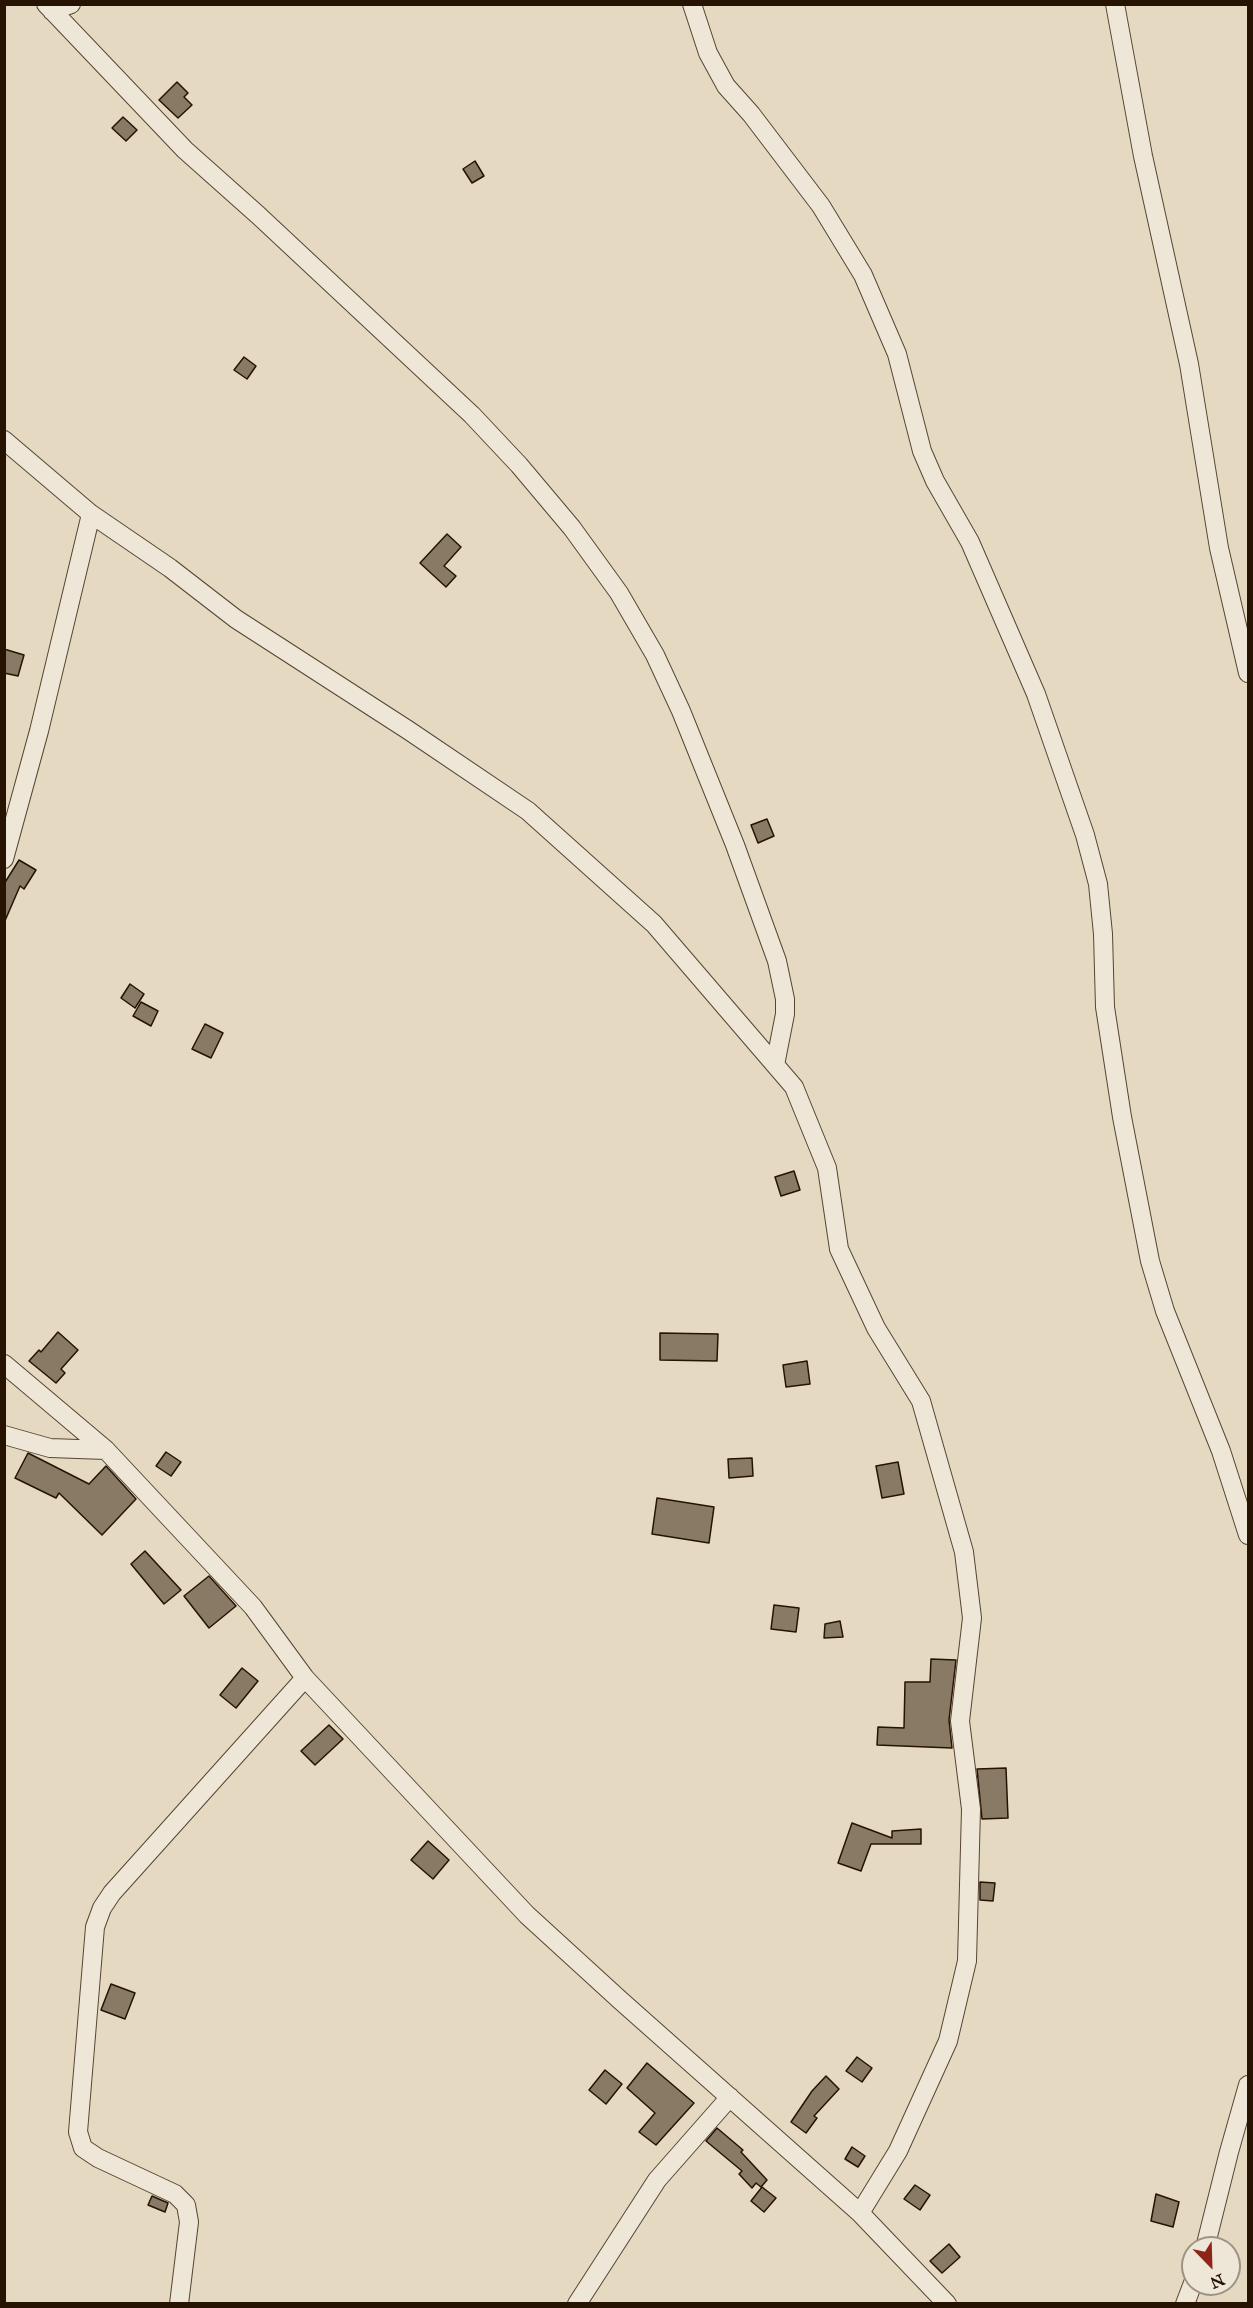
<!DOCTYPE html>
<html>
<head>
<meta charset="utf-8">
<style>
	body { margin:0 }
	#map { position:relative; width:1253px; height:2308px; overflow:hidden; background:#e5dac1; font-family:"IM FELL Great Primer",serif }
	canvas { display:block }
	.frame { position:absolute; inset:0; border:6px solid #261302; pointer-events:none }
	.north { position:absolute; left:1181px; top:2236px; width:60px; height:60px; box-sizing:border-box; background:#eee7d7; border:2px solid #9e9282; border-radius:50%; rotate:157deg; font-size:16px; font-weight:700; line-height:24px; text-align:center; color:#261302 }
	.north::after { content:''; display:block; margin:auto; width:21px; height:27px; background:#8f2418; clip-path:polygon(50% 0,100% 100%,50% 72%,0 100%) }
</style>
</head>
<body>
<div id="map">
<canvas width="1253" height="2308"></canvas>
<div class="frame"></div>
<div class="north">N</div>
</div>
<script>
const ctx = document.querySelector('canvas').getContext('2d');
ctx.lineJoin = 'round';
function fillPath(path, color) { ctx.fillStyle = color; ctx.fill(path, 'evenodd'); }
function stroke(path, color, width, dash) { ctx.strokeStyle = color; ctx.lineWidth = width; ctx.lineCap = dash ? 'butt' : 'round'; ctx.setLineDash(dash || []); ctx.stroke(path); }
const building = new Path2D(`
	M177 82 188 93 184 97 192 105 178 118 159 100Z
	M123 117 137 130 126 141 112 128Z
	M475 161 484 176 472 183 463 169Z
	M244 357 256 366 247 379 234 370Z
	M447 534 461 547 444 566 456 576 446 587 420 563Z
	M4 649 24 655 18 676 4 673Z
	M767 819 774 836 758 843 751 825Z
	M19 860 36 870 24 889 20 886 4 923V884Z
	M130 984 144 994 135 1008 121 998Z
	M141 1002 158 1011 151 1026 133 1016Z
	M205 1024 223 1033 211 1058 192 1049Z
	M794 1171 800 1190 781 1196 775 1177Z
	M58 1332 78 1350 61 1369 65 1373 56 1383 29 1361 39 1350 41 1352Z
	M660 1333 718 1334 717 1361 660 1360Z
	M807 1361 810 1384 786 1387 783 1365Z
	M166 1452 181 1462 171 1476 156 1466Z
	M28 1453 89 1484 106 1466 136 1499 102 1535 59 1493 56 1498 15 1478Z
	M752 1458 753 1476 729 1478 728 1459Z
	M898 1462 904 1494 882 1498 876 1466Z
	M657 1498 714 1507 709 1543 652 1534Z
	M145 1551 181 1590 164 1604 131 1564Z
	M209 1576 236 1606 209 1628 184 1596Z
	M774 1605 799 1608 796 1632 771 1629Z
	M840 1621 843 1637 824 1638 825 1624Z
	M931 1659 956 1660 949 1720 952 1748 877 1745 878 1727 904 1728 905 1682H930Z
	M242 1668 258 1681 236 1708 220 1695Z
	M329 1725 343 1739 315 1765 301 1751Z
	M1006 1768 1008 1818 982 1819 977 1769Z
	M852 1823 892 1838V1831L921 1829V1844H871L861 1871 838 1863Z
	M428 1841 449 1860 433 1879 411 1860Z
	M980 1882 995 1883 993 1901 980 1900Z
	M111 1984 135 1993 125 2019 101 2010Z
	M857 2057 872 2068 862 2082 846 2071Z
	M647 2063 694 2103 656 2145 639 2132 655 2113 627 2088Z
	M605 2070 622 2084 606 2104 589 2090Z
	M826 2076 839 2089 814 2116 817 2118 806 2133 791 2122 812 2091Z
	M717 2128 743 2150 741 2152 767 2180 761 2187 756 2183 752 2188 739 2174 742 2171 706 2141Z
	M852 2147 865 2156 858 2167 845 2159Z
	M915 2185 930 2195 920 2210 904 2199Z
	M762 2187 776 2198 764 2212 751 2201Z
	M1156 2194 1179 2202 1173 2227 1151 2221Z
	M152 2196 168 2203 165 2212 148 2205Z
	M949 2244 960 2257 942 2273 930 2261Z`);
fillPath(building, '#897a65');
stroke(building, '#261302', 1.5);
const minor = new Path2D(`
	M46 4 185 150 258 215 472 415 519 465 572 528 619 593 655 655 681 711 735 845 777 961 785 999V1014L775 1065
	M692 4 708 53 726 86 751 114 821 206 863 275 897 354 922 451 935 481 970 542 1036 694 1085 835 1098 884 1103 934 1105 1007 1122 1117 1150 1261 1165 1311 1221 1451 1248 1535
	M1115 4 1143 156 1189 364 1219 548 1248 673
	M52 11 71 4
	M4 440 91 514 170 568 236 619 408 730 528 811 654 924 794 1087 827 1168 839 1249 876 1328 921 1401 964 1552 972 1618 960 1721 971 1809 967 1961 948 2041 898 2151 860 2213
	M4 859 39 731 91 514
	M4 1364 106 1450 253 1607 305 1678 527 1915 620 2000 860 2213 947 2304
	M4 1435 50 1448 106 1450
	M1205 2248 1229 2152 1248 2085
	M179 2304 189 2222 186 2205 175 2194 98 2158 83 2148 78 2132 95 1927 102 1908 112 1893 305 1678
	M577 2304 657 2180 730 2097
	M1185 2304 1193 2283`);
stroke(minor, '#564532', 20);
stroke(minor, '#eee7d7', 18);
</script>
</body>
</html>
